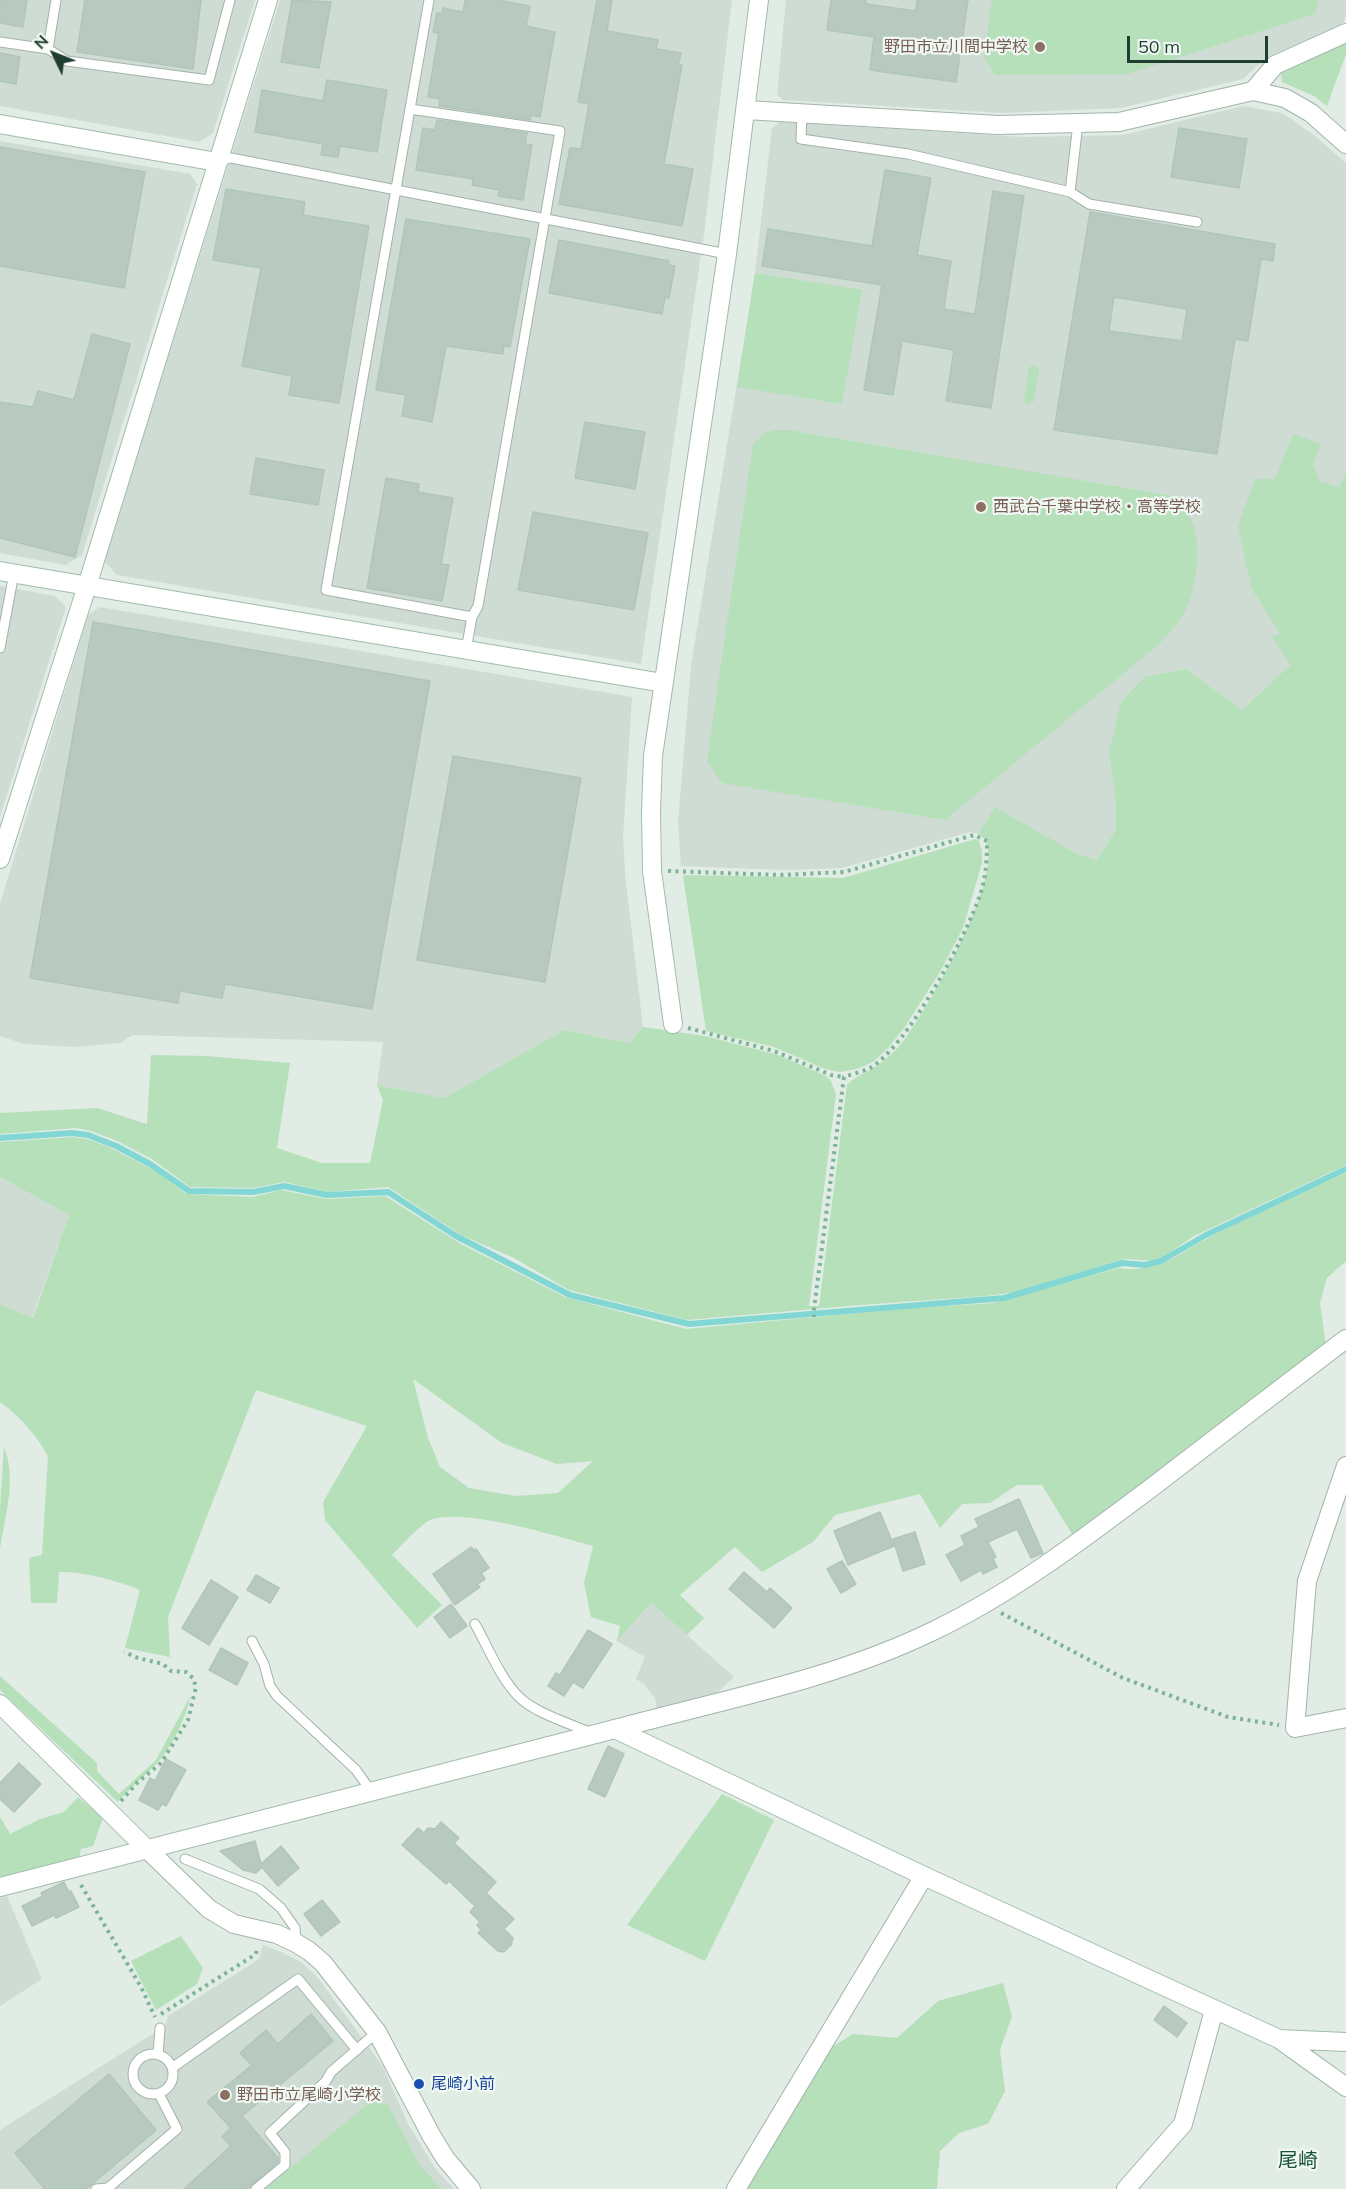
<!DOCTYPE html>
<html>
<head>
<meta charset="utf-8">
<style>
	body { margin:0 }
	#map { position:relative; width:1346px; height:2189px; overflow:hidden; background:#e0ece4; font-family:Mulish,sans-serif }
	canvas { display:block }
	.north { position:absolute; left:24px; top:24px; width:60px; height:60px; -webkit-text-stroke:4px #f0f8f3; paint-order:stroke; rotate:313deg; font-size:16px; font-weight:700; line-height:24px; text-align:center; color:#1f3e30 }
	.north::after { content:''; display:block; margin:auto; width:21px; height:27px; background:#1f3e30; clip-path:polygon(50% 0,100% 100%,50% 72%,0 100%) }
	.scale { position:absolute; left:1127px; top:36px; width:141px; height:27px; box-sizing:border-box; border:3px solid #1f3e30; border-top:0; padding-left:8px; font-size:18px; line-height:21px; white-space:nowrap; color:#1f3e30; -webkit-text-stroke:4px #f0f8f3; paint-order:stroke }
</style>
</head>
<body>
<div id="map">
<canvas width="1346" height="2189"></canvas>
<div class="north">N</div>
<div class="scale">50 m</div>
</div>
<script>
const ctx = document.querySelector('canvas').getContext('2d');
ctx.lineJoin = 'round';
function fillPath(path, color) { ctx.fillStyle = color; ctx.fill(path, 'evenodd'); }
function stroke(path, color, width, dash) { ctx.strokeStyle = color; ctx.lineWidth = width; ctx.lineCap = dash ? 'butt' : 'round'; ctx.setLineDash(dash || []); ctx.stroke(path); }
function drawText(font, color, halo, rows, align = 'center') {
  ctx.font = font + ' Mulish,"Noto Sans JP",sans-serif'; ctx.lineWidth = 4.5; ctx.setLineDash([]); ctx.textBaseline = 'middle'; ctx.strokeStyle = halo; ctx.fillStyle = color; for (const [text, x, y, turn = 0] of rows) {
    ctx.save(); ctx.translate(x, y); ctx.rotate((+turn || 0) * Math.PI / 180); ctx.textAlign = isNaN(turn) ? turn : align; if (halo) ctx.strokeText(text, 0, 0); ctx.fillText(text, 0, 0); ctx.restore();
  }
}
fillPath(new Path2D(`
	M0 0H255L213 133 199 142 0 106Z
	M280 0H732L704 234 641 664 117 575 104 561Z
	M786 0H1346V15L1341 29 1258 65 1243 79 1121 108 1003 113 783 100 777 94Z
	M1243 106 1282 113 1315 136 1346 163V472L1339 488 1320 481 1313 464 1252 590 1280 634 1273 636 1290 665 1242 710 1186 669 1144 677 1121 702 1115 795 1116 829 1097 860 1077 854 995 808 978 834 970 832 842 868 785 870 681 866 678 822 691 666 755 273 772 128 780 122 1023 137 1123 135Z
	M0 141 190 174 197 184 82 555 66 565 0 553Z
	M0 586 55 596 66 607 0 817Z
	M100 607 632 697 623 838 625 874 643 1027 629 1043 564 1030 444 1098 377 1085 383 1042 133 1035 120 1043 76 1047 24 1044 0 1036V904L88 615Z
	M0 1177 69 1215 32 1318 0 1304Z
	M651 1603 734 1677 717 1693 657 1709 655 1698 644 1684 636 1679 645 1657 617 1641Z
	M7 1896 42 1979 0 2006V1898Z
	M263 1945 279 1951 301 1962 319 1979 383 2067 408 2124 435 2168 454 2189H0V2130L165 2026 168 2016 253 1963 260 1957Z`), '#cedcd3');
fillPath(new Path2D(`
	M992 0H1319L1315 14 1127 74 995 75 984 57Z
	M1346 44V54L1327 106 1314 96 1282 82 1281 71 1308 57Z
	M755 273 862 290 842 404 737 387Z
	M1033 365 1039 369 1034 401 1028 405 1024 400 1029 368Z
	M776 430H788L1167 495C1176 501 1185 507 1190 517 1203 541 1197 585 1186 609 1180 622 1168 634 1158 645L945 820 722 783 707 761 753 444 765 433Z
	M1293 434 1321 444 1313 464 1320 481 1339 487 1346 472V1165L1194 1236 1157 1261 1124 1259 1015 1292 986 1296 861 1305 687 1320 569 1290 514 1258 461 1235 388 1187 328 1192 284 1182 253 1188 190 1187 152 1159 115 1140 91 1131 76 1128 0 1134V1113L97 1108 147 1124 151 1055 206 1056 290 1063 277 1148 322 1163H370L383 1100 377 1085 444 1098 564 1030 629 1043 643 1027 705 1036 778 1055 826 1076 831 1081 836 1094 809 1306H819L847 1085C856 1075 867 1073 878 1065 887 1058 898 1049 904 1040 924 1015 1020 853 978 834L995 807 1077 854 1097 860 1116 829 1115 795 1109 753 1121 702 1144 677 1186 669 1242 710 1290 665 1272 636 1280 634 1252 590 1238 526 1255 479H1275Z
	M975 839 979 841 982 851V863L963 928 940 972 904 1028 888 1048 873 1062 857 1069 840 1072 825 1069 774 1047 706 1031 683 875 843 878Z
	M73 1137 87 1139 109 1147 154 1170 187 1194 252 1197 281 1190 327 1199 385 1196 461 1244 565 1297 686 1329 913 1308 993 1303 1119 1268C1133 1270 1146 1269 1160 1264 1177 1258 1192 1246 1208 1238 1254 1215 1299 1193 1346 1173V1261L1327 1278 1320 1303 1326 1346 1075 1539 1042 1485H1017L990 1503 962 1504 940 1528 920 1494 835 1515 813 1542 762 1572 735 1547 680 1595 704 1618 687 1635 651 1603 617 1641 620 1626 591 1617 584 1583 593 1546C556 1536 464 1507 430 1520 421 1524 400 1547 392 1555L442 1605 417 1628 325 1520 323 1502 367 1426 256 1390 168 1617 170 1657 125 1648 140 1590C114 1580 87 1572 59 1572L57 1603H31L29 1558 42 1555 48 1456C36 1435 20 1416 0 1402V1304L33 1318 69 1215 0 1177V1142ZM413 1379 502 1443 557 1464 593 1461 558 1493 516 1496 469 1488 440 1467 428 1438Z
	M4 1447C17 1478 5 1517 0 1549V1508Z
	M0 1676 97 1763V1771L119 1794 156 1760 191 1695C185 1719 174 1743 158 1762 145 1776 130 1788 118 1802L0 1690Z
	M722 1794 774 1820 705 1961 627 1925Z
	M78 1797 103 1818 93 1846 81 1849 79 1858 0 1879V1817L10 1834 40 1819 64 1812Z
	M181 1936 203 1968 197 1984 156 2010 131 1961Z
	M1003 1983 1012 2016 1000 2050 1005 2091 988 2124 959 2133 940 2151 937 2189H734L794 2106 832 2047 853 2034 897 2038 938 2001Z
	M371 2101 388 2105 419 2164 441 2189H266Z`), '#b6e0b9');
stroke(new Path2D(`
	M0 1138 72 1133 88 1135 116 1146 150 1164 189 1191 253 1192 284 1186 327 1195 388 1192 456 1236 570 1295 689 1324 1004 1298 1122 1263 1145 1265 1161 1261 1206 1235 1346 1169`), '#82d7d4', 6);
const building = new Path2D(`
	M0 0H27L23 27 0 23Z
	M85 0H201L193 69 77 52Z
	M292 0 331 2 319 68 281 62Z
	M465 0H497L530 6 526 26 555 32 540 117 531 115 530 120 439 106 440 99 428 97 439 33 433 32 437 13 442 14 443 8 463 12Z
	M597 0H612L607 31 658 40 656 49 681 53 678 65H682L664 164 693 169 682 226 559 204 570 148 581 149 589 104 578 102Z
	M831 0H866V4L916 11 917 0H968L956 82 870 70 874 37 827 30Z
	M0 53 20 57 16 84 0 81Z
	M327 80 387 90 377 152 340 146 338 157 321 155 323 144 255 132 262 90 323 101Z
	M437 120 527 133 525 144 532 145 523 200 498 196 499 190 472 185 473 179 416 170 423 128 435 130Z
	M1179 128 1247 139 1239 188 1171 177Z
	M0 147 145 172 124 288 0 266Z
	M885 170 931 178 917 255 951 261 944 309 975 314 993 191 1024 196 991 408 946 401 954 350 902 341 893 395 864 390 882 285 762 266 768 229 872 246Z
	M226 189 305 202 303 215 369 226 339 403 289 395 292 376 242 366 261 268 213 260Z
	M1090 212 1275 244 1273 261 1261 259 1248 341 1235 339 1217 454 1054 430ZM1114 297 1187 309 1182 341 1109 331Z
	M406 219 530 239 510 347 504 346 503 354 446 346 432 422 402 416 406 395 376 390Z
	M559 240 669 261 668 265 675 266 669 298 665 297 662 314 549 293Z
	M92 334 130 344 75 557 0 538V402L33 407 38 391 74 400Z
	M585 422 645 432 635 489 575 478Z
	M256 458 324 470 318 505 250 494Z
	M386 478 419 484 418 492 453 498 441 564 449 565 442 601 367 588Z
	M533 512 648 533 634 610 518 590Z
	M93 622 430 681 372 1009 225 984 222 998 180 991 178 1003 30 978Z
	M453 756 581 778 545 982 417 960Z
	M1019 1499 1043 1553 1031 1558 1017 1529 988 1542 996 1557 993 1559 997 1567 983 1574 981 1570 961 1581 946 1555 965 1545 961 1536 979 1527 975 1519Z
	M880 1512 894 1546 848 1565 834 1531Z
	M915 1532 925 1564 903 1571 893 1539Z
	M471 1547 474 1550 476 1549 489 1568 481 1573 485 1579 477 1584 480 1587 455 1605 433 1574Z
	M842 1561 856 1584 841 1593 827 1569Z
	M744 1572 767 1592 770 1588 792 1608 774 1628 729 1589Z
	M256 1575 279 1588 270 1603 247 1590Z
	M211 1580 238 1597 209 1645 182 1628Z
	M451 1604 467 1626 450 1638 434 1617Z
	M588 1630 612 1644 583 1688 573 1682 564 1696 548 1686 556 1673 560 1675Z
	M221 1648 248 1663 237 1685 209 1670Z
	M608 1746 624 1754 605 1797 588 1789Z
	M166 1759 186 1770 166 1806 162 1804 158 1810 139 1800 150 1778 155 1781Z
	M19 1763 41 1784 14 1812 0 1799V1783Z
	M441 1822 459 1838 454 1843 496 1882 486 1893 514 1919 504 1929 513 1938 511 1945 504 1952 498 1951 478 1933 481 1930 477 1925 480 1922 470 1912 475 1906 449 1881 446 1884 402 1845 418 1828 424 1833 428 1828 435 1829Z
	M255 1841 261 1864 281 1846 299 1868 278 1886 262 1867 256 1873 243 1870 220 1851Z
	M64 1882 69 1892 71 1891 79 1907 56 1918 54 1915 32 1926 22 1906 43 1896 41 1893Z
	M322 1900 340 1922 321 1936 304 1914Z
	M1164 2006 1187 2023 1177 2037 1154 2020Z
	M311 2014 333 2041 242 2116 278 2158V2162L247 2189H184L231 2146 222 2137 231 2128 207 2102 252 2065 240 2053 266 2030 278 2044Z
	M109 2074 156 2130 86 2189H45L15 2153Z`);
fillPath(building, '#b8cabf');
stroke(building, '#b1c6ba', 1.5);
const lane = new Path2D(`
	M429 0 326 590 472 617
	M0 42 48 49 56 0
	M48 49 67 61 209 80 230 0
	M410 109 560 131 478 606 472 617 466 650
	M802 114 801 139 908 154 1070 192 1089 204 1197 222
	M217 162 231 158 727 254
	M1070 192 1078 123
	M0 648 14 573
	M475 1624C488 1647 500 1678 519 1697 535 1713 569 1723 591 1733
	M252 1641 264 1664 270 1686 277 1696 356 1770 371 1791
	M185 1859 259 1889 281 1908 295 1928 296 1943
	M133 2074a20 20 0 1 1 40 0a20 20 0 1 1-40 0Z
	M158 2055 160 2028
	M172 2068 298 1979 357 2050
	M96 2189 108 2188 177 2129 159 2094
	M256 2189 285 2165V2152L270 2133 326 2081 331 2072 377 2032`);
const street = new Path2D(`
	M1253 91 1275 65 1346 33
	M746 110 998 125 1119 122 1253 91 1285 98 1311 113 1346 144
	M1346 1466 1307 1581 1295 1728 1346 1718
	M615 1729C722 1700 831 1680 931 1632 1013 1593 1083 1539 1155 1485 1218 1436 1282 1388 1346 1339
	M147 1849 209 1909 234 1924 277 1934 296 1943 309 1951 323 1963 377 2032 431 2135 445 2158 471 2189
	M736 2189 924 1876
	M1126 2189 1183 2124 1214 2010`);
const secondary = new Path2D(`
	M0 124 217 162
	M0 571 663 683
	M0 859 87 586 268 0
	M673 1024 652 871 651 813 653 756 727 254 759 0
	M0 1704 147 1849
	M0 1887 615 1729 924 1876 1279 2039 1346 2042
	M1279 2039 1346 2087`);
stroke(lane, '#a2b4aa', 11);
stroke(street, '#a2b4aa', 20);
stroke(secondary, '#a0bcad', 20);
stroke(new Path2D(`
	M668 871 780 875 844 872 974 835 987 841C987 860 986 877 980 895 966 937 907 1047 870 1068 862 1072 852 1074 844 1077L814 1309V1317
	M688 1028 774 1051 831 1075 843 1077
	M1001 1613 1123 1678 1228 1717 1279 1725
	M121 1801 137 1783 161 1763 188 1720 196 1687 193 1678 186 1672 171 1671 163 1664 138 1658 124 1652
	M81 1885 141 1987 155 2017
	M161 2014 256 1954 257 1948`), '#7db398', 4, [3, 4.5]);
stroke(lane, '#fff', 9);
stroke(street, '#fff', 18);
stroke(secondary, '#fff', 18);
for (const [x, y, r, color] of [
	[1040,47,6,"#8d6e63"],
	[981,507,6,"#8d6e63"],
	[419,2084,6,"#1a4fb4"],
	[225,2095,6,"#8d6e63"]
]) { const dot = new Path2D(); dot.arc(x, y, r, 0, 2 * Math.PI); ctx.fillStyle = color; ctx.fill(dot); stroke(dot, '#f0f8f3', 2); }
drawText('16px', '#785e54', '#f0f8f3', [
	["野田市立川間中学校",1028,47,"right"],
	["西武台千葉中学校・高等学校",993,507],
	["野田市立尾崎小学校",237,2095]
], 'left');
drawText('16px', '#164399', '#f0f8f3', [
	["尾崎小前",431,2084]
], 'left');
drawText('20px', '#195239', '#f0f8f3', [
	["尾崎",1298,2161]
]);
</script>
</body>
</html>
